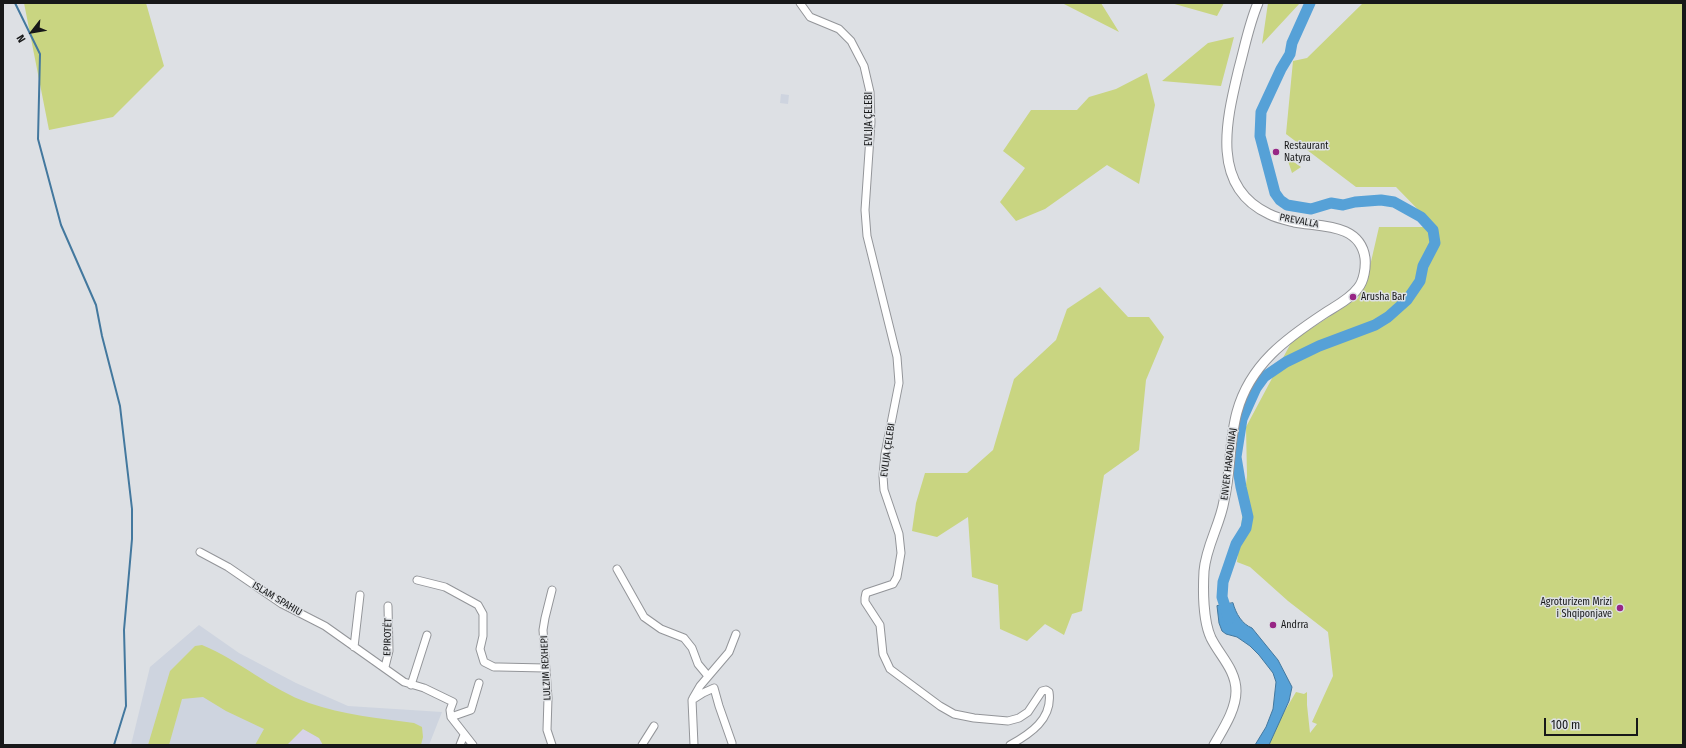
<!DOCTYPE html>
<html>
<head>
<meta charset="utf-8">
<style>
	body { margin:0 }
	#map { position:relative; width:1686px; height:748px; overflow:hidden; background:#dde0e4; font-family:"Fira Sans Condensed",sans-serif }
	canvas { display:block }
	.frame { position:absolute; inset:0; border:4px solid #171819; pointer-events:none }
	.north { position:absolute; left:12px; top:12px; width:40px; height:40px; -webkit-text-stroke:3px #dde0e4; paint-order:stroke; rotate:239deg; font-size:11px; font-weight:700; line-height:16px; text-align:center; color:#171819 }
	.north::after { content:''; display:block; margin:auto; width:14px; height:18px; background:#171819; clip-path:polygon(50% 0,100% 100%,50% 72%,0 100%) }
	.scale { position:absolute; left:1544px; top:718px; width:94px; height:18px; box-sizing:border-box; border:2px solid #171819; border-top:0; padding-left:5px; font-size:12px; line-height:14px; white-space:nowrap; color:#171819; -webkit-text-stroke:3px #dde0e4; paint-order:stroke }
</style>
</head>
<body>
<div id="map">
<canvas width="1686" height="748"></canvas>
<div class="frame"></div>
<div class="north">N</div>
<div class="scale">100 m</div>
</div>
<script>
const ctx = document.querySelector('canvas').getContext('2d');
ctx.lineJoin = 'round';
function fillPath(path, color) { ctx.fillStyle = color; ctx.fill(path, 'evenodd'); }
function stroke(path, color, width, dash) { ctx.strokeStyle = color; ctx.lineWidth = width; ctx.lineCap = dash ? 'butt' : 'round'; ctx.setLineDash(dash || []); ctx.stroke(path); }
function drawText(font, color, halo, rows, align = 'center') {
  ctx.font = font + ' "Fira Sans Condensed",sans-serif'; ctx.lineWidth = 3; ctx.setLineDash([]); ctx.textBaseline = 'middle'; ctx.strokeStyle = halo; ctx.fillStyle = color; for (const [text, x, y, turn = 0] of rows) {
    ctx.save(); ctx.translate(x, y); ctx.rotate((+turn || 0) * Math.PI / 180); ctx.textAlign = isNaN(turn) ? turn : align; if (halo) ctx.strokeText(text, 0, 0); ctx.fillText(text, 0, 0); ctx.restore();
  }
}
fillPath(new Path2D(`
	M781 94 789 95 788 104 780 103Z
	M199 625 239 653 296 683 348 706 442 712 429 745H131L150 667Z`), '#ced4df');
fillPath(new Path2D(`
	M303 729 319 738 323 745H287Z`), '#d7d3e8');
fillPath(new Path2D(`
	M24 3H146L164 66 113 117 49 130Z
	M1062 3H1101L1119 32Z
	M1171 3H1224L1217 16Z
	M1268 3H1300L1262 44Z
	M1363 3H1683V745H1269L1280 719 1296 692 1304 694 1307 692V705L1310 733 1317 724 1312 722 1333 676 1328 632 1288 601 1250 567 1237 562 1247 476 1246 427 1292 341 1358 298 1370 266 1379 227H1435L1396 187H1356L1286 134 1293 61 1307 58Z
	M1234 37 1221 86 1162 81 1208 43Z
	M1147 73 1155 105 1139 184 1107 165 1045 209 1016 221 1000 202 1025 168 1003 151 1031 110H1077L1089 97 1116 89Z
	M1288 158 1301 167 1292 173 1288 161Z
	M1100 287 1128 317H1149L1164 337 1146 380 1139 450 1104 475 1082 611 1072 614 1064 635 1045 624 1027 641 1000 629 998 585 972 577 968 517 937 537 912 531 916 503 925 473H967L993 450 1014 379 1056 340 1067 309Z
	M202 645C239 660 271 690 309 703 343 715 379 718 414 723L422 727 423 737 421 745H323L319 738 303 729 287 745H255L264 729 226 711 203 697 182 699 169 745H148L170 671 195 646Z`), '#c9d581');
const water = new Path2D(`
	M1233 603C1236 614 1242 624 1252 628L1278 660 1292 687 1289 701 1269 745H1255L1266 727 1273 709 1276 682 1273 673 1259 655 1250 646 1237 637 1226 634 1222 631 1219 623 1217 606Z`);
fillPath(water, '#56a1d7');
stroke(water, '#43789e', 1);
stroke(new Path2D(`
	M15 3 40 54 38 139 61 225 96 305 102 336 120 406 132 509V539L124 630 126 706 114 745`), '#43789e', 2);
stroke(new Path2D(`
	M1229 619 1222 597 1223 582 1236 544 1246 528 1248 517 1241 487 1236 457 1242 419 1256 388 1264 377 1286 362 1319 346 1375 325 1388 317 1407 300 1420 281 1423 266 1435 243 1433 230 1421 217 1394 202 1381 200 1355 202 1343 205 1331 203 1311 209 1287 205 1280 200 1275 193 1260 136 1261 112 1281 69 1290 54 1292 43 1310 3`), '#56a1d7', 11);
const street = new Path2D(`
	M800 3 810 17 839 29 851 41 864 66 870 92 871 122 865 210 867 236 897 357 899 383 885 454 883 476 884 490 899 534 901 553 897 577 893 584 866 593 865 598V602L880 625 883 654 890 669 940 706 954 714 974 718 1008 721 1019 718 1028 712 1042 691 1046 690 1049 692C1053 719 1030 734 1010 745
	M200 552 228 567 282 604 325 626 404 682 424 688 453 702 450 710 451 717 473 745
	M617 569 644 617 661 629 684 638 692 648 698 664 708 676
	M417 580 445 587 478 605 483 614V636L480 649 484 662 494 667H499L545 668
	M354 647 360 595
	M385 667 389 651 388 606
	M411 685 427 635
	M693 698 700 686 729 652 736 634
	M451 717 471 710 479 683
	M460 745 464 735
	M552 745 547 730 548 698 543 630 545 618 552 590
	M642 745 654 726
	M694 745 692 700 703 693 714 688 719 706 732 743`);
const secondary = new Path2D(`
	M1214 745C1223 729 1236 710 1236 691 1236 670 1220 656 1211 638 1203 621 1203 589 1204 571 1206 546 1220 525 1224 501 1231 472 1229 441 1237 412 1250 364 1287 338 1325 313 1336 306 1350 299 1358 288 1364 281 1366 267 1365 258 1360 223 1320 227 1294 222 1286 220 1277 218 1269 214 1209 186 1227 118 1239 68 1245 46 1249 24 1258 3`);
stroke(street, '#939599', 9);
stroke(secondary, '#939599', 11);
stroke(street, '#fff', 7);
stroke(secondary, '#fff', 9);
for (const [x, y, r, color] of [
	[1276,152,4,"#972685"],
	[1353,297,4,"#972685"],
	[1620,608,4,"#972685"],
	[1273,625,4,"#972685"]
]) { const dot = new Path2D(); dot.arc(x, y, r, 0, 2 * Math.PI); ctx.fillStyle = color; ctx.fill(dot); stroke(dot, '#dde0e4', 1.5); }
drawText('10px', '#171819', '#dde0e4', [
	["EVLIJA ÇELEBI",869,119,-90],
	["PREVALLA",1299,221,11],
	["EVLIJA ÇELEBI",888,450,-82],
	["ENVER HARADINAJ",1229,464,-83],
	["ISLAM SPAHIU",277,599,31],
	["EPIROTËT",388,637,-88],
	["LULZIM REXHEPI",546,668,-93]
]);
drawText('10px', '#171819', '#dde0e4', [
	["Restaurant",1284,146],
	["Natyra",1284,158],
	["Arusha Bar",1361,297],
	["Agroturizem Mrizi",1612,602,"right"],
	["i Shqiponjave",1612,614,"right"],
	["Andrra",1281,625]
], 'left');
</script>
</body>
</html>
